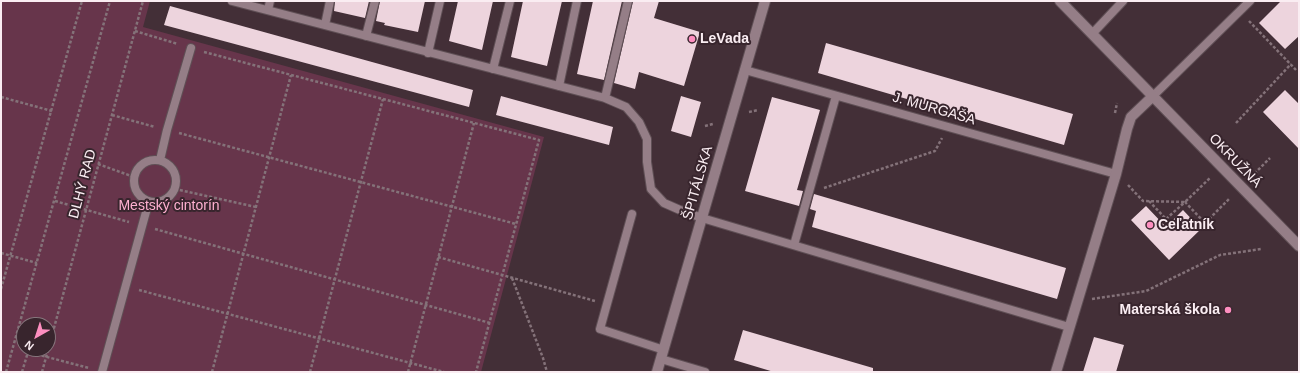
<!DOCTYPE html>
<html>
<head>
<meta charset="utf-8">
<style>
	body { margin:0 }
	#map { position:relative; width:1300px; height:373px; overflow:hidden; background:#432f37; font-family:Arial,sans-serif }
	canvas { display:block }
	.frame { position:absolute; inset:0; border:2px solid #faedf2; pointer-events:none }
	.north { position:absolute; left:16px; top:317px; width:40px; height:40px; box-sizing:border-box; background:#38252d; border:1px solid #86757c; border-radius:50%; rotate:219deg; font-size:11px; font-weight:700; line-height:16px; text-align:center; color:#faedf2 }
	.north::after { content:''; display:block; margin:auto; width:14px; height:18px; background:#fd8ebf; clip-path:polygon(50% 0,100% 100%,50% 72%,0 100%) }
</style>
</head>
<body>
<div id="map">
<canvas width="1300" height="373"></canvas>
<div class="frame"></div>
<div class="north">N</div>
</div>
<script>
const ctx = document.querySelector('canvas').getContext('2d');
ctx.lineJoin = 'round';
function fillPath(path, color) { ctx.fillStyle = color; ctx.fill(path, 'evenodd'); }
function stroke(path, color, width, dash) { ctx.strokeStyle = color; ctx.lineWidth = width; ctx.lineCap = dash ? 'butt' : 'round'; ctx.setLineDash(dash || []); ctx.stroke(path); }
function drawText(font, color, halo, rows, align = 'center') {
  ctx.font = font + ' Arial,sans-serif'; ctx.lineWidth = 4; ctx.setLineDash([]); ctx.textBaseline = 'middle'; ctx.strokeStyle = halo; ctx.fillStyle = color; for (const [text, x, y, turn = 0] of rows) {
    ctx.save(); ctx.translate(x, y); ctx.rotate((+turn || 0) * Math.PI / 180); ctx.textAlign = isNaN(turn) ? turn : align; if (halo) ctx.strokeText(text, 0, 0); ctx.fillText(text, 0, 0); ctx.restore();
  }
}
fillPath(new Path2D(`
	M1 1H150L143 27 544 137 481 372H1ZM24 325H48V349H24Z`), '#67354b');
fillPath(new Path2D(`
	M335 1H369L365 18 334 11Z
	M380 1H425L418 32 384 25 385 23 376 21Z
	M458 1H493L482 50 449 41Z
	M523 1H562L547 66 511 57Z
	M593 1H622L604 80 577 74Z
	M633 1H659L654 18 700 32 684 86 639 72 635 89 614 83Z
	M1281 1H1299V36L1285 49 1259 23Z
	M170 6 473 90 469 107 164 25Z
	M826 43 1073 114 1064 145 818 73Z
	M1285 90 1299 104V149L1263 112Z
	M501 96 613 127 609 145 496 115Z
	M681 96 701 102 691 137 671 131Z
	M772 97 820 110 797 190 803 191 799 206 745 191Z
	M814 194 1066 268 1057 299 812 227 816 211 810 209Z
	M1146 206 1166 227 1183 210 1201 229 1169 260 1131 220Z
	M743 330 873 368V372H774L734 360Z
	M1094 337 1124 345 1116 372H1083Z`), '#edd4dd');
const service = new Path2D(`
	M232 1 605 98 626 107 639 122 647 139V162L651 189 664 203 680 210 702 218 1069 327
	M268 10 270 1
	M325 25 330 1
	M1092 34 1123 1
	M366 36 375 1
	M428 53 440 1
	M493 69 510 1
	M745 70 1116 174
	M559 86 577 1
	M1152 97 1250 1
	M605 98 628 1
	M134 181a21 21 0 1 1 42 0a21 21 0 1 1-42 0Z
	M160 160 167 130 191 48
	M632 214 600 329 664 350
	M794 245 836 96
	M661 359 705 372
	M102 372 149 201`);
const minor = new Path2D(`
	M1060 1 1299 246
	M657 372 765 1
	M1056 372 1116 174 1127 129 1131 117 1152 97`);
stroke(service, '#5f4f55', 10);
stroke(minor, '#5f4f55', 12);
stroke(new Path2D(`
	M1249 21 1296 70
	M135 31 178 44
	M204 52 539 140 476 372
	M1 97 52 111
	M749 112 758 110
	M1115 113 1117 103
	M112 115 155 127
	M1236 123 1291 64
	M705 126 713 124
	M179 133 516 224
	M98 164 134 177
	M1251 177 1270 158
	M1128 185 1143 201 1185 202 1211 177
	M824 188 935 151 942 138
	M175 189 256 207
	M55 201 129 222
	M1149 201 1166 219 1185 202 1205 223 1230 198
	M155 229 490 323
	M1 253 37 263
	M438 257 595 301
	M512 278 543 358 547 372
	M1 289 82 1
	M139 290 444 372
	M1092 299 1146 291 1220 255 1261 249
	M6 372 110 1
	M22 372 28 352 89 368
	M42 372 143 1
	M212 372 291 75
	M310 372 383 99
	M408 372 474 123`), '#847279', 2.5, [3, 2]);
stroke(service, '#957e87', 8);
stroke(minor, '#957e87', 10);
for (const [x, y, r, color] of [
	[692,39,4,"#fd8ebf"],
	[1150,225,4,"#fd8ebf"],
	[1228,310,4,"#fd8ebf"]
]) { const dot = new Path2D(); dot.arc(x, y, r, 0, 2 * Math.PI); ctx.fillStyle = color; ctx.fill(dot); stroke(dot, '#38252d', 1.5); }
drawText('bold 14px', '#faedf2', '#38252d', [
	["LeVada",700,39],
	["Ceľatník",1158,225],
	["Materská škola",1220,310,"right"]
], 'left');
drawText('14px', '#faedf2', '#38252d', [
	["J. MURGAŠA",934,109,16],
	["OKRUŽNÁ",1235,161,46],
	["ŠPITÁLSKA",698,183,-74],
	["DLHÝ RAD",83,184,-75]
]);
drawText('14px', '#ffb1d1', '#38252d', [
	["Mestský cintorín",169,206]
]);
</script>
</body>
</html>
